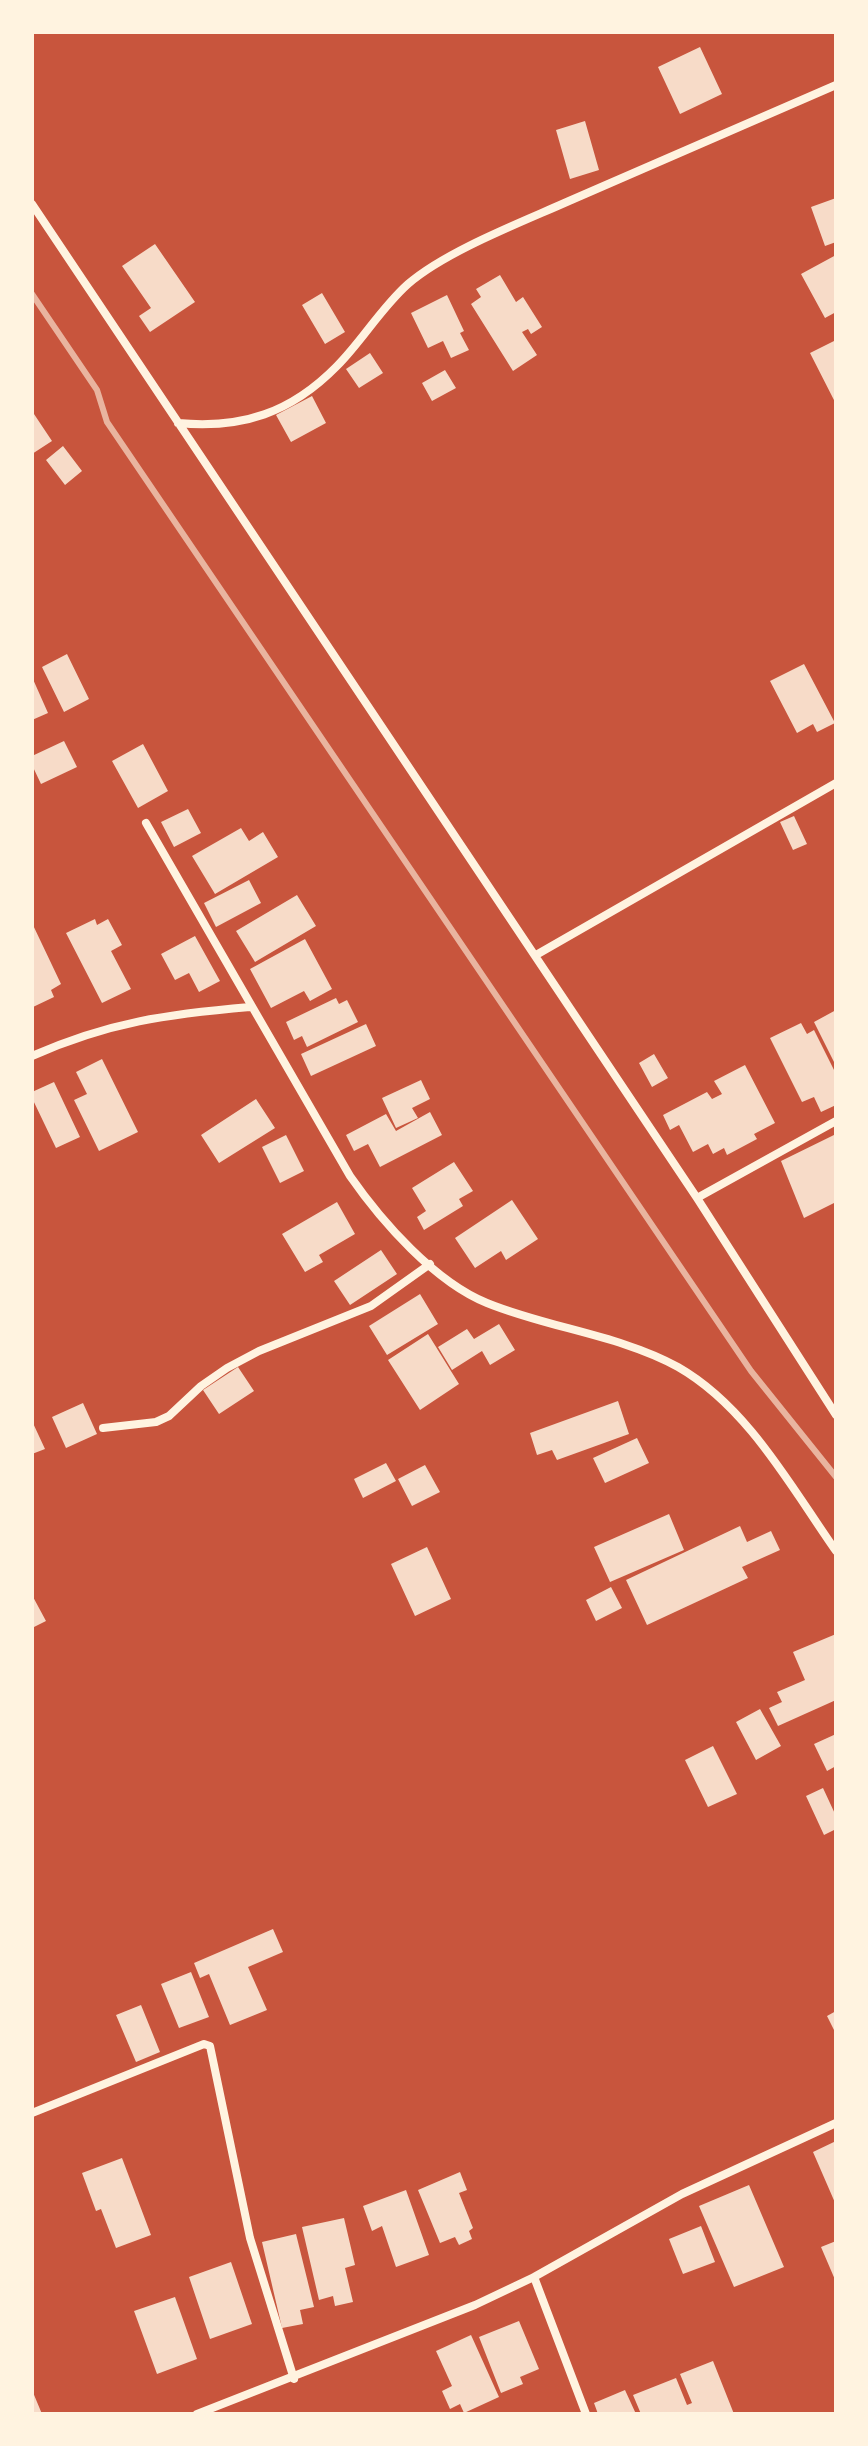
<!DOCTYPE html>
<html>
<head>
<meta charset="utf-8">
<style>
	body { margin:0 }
	#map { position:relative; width:868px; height:2446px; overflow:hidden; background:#c8553d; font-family:Quicksand,sans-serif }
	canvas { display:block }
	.frame { position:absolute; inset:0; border:34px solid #fff3e0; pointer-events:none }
</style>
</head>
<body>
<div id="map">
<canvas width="868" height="2446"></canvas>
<div class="frame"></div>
</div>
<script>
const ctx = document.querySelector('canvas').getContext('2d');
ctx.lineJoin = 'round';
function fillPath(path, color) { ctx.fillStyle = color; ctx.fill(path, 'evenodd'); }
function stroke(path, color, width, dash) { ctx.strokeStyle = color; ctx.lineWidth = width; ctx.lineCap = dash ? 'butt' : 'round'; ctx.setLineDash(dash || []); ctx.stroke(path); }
fillPath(new Path2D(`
	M700 47 722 94 680 114 658 67Z
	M585 121 599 170 570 179 556 130Z
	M836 198V242L825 246 811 207Z
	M155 244 195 302 150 332 139 316 151 308 122 266Z
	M836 255V312L825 318 801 274Z
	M500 275 516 302 523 297 542 327 531 334 528 329 522 332 537 355 513 371 471 304 481 297 476 289Z
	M322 293 345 332 325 344 302 305Z
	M447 295 464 331 460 333 469 350 451 358 443 341 428 348 411 313Z
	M836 340V404L810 353Z
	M370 353 383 373 359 388 346 369Z
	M445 370 456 388 432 401 422 383Z
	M312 396 326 423 291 442 276 415Z
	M32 411 52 441 32 454Z
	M63 446 82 471 65 485 46 460Z
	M67 654 89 699 64 712 42 667Z
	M804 664 835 723 817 732 813 724 797 733 770 681Z
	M32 677 48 713 32 720Z
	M64 741 77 767 41 784 32 765V756Z
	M143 744 168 791 138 808 112 761Z
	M188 809 201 833 174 847 161 822Z
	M794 816 807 844 793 850 780 822Z
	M241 828 249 841 263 832 278 857 215 894 192 856Z
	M249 880 261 903 216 927 204 903Z
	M297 895 316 926 255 962 236 931Z
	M95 919 97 925 108 919 122 945 111 951 131 989 102 1003 66 933Z
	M32 923 61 984 51 990 54 997 33 1007Z
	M195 936 220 981 199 992 189 973 175 980 161 954Z
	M305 939 332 989 310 1001 304 991 271 1008 250 969Z
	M336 998 339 1004 347 1000 358 1022 307 1047 302 1036 294 1040 286 1022Z
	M836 1010V1066L814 1022Z
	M801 1023 807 1034 814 1030 836 1074V1105L821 1112 814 1097 802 1102 770 1038Z
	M366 1024 376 1046 311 1076 301 1054Z
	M654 1054 668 1078 652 1087 639 1063Z
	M102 1059 138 1132 99 1151 74 1100 87 1094 76 1072Z
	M745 1065 775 1123 754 1134 757 1139 727 1155 724 1148 713 1154 708 1144 693 1152 679 1125 670 1130 663 1115 707 1092 712 1099 722 1094 714 1081Z
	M421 1080 430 1099 412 1108 418 1118 396 1128 382 1098Z
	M54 1082 80 1137 56 1148 32 1098V1092Z
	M256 1099 275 1128 219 1163 201 1135Z
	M430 1112 442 1135 380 1167 368 1144 354 1151 346 1135 386 1114 396 1131Z
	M836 1134V1202L804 1218 781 1161Z
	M286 1135 304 1171 280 1183 262 1147Z
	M454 1162 473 1191 459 1199 463 1206 424 1230 417 1217 426 1211 412 1188Z
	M512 1200 538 1239 506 1260 501 1251 475 1268 455 1238Z
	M337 1202 355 1234 319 1255 323 1262 305 1272 282 1234Z
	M381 1250 397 1274 350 1305 334 1281Z
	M420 1294 438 1324 387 1355 369 1326Z
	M499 1324 515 1350 490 1365 482 1351 452 1370 438 1347 467 1329 474 1339Z
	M428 1334 459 1384 420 1410 388 1360Z
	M238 1367 254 1391 219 1414 203 1390Z
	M618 1401 629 1434 557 1460 552 1450 537 1455 530 1433Z
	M83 1403 97 1434 66 1448 52 1417Z
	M32 1421 45 1449 32 1454Z
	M637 1438 649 1463 605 1483 593 1458Z
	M386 1463 396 1481 363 1498 354 1479Z
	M425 1465 440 1492 412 1506 398 1479Z
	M669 1514 684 1550 610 1582 594 1547Z
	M740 1526 747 1542 771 1531 780 1550 742 1567 748 1578 647 1625 626 1580Z
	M427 1547 451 1599 415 1616 391 1564Z
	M611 1587 622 1608 596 1621 586 1600Z
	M32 1595 46 1621 32 1628Z
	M836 1634V1700L778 1726 769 1708 782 1702 777 1692 805 1680 793 1652Z
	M760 1709 781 1746 756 1760 736 1722Z
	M836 1734V1766L827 1771 814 1744Z
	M713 1746 737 1794 708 1807 685 1760Z
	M823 1788 836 1816V1829L824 1835 806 1796Z
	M273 1929 283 1952 248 1967 267 2010 230 2025 209 1974 200 1978 194 1963Z
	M191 1972 209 2017 179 2028 161 1984Z
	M141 2005 160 2052 136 2062 116 2015Z
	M836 2011V2034L827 2016Z
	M836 2141V2205L813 2152Z
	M122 2158 151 2235 116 2248 101 2209 96 2211 82 2173Z
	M460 2172 467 2190 459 2193 473 2228 469 2231 472 2239 459 2245 455 2237 440 2243 418 2190Z
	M749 2185 784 2267 734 2287 699 2206Z
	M406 2190 429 2255 396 2267 382 2226 372 2231 363 2206Z
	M344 2218 355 2265 345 2268 353 2302 335 2306 333 2296 319 2300 302 2227Z
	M701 2226 715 2262 683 2274 669 2239Z
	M296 2234 314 2307 300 2310 303 2324 282 2328 262 2242Z
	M836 2241V2282L821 2247Z
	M231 2262 252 2324 210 2339 189 2277Z
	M175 2297 197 2359 157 2374 134 2311Z
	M519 2321 539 2369 520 2377 523 2384 501 2393 479 2337Z
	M471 2335 499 2397 464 2413 460 2404 450 2409 442 2391 452 2386 436 2351Z
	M713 2361 734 2414H641L633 2395 676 2378 687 2405 692 2403 680 2374Z
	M32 2390 42 2414H32Z
	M625 2390 636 2414H598L594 2403Z`), '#f7dbc8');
stroke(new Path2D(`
	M32 204 697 1198 836 1415
	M178 423C242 429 291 413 337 366 362 341 381 308 408 284 446 251 522 222 569 201 658 163 747 124 836 85
	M146 823 350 1176C382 1222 435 1282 487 1303 548 1328 620 1335 678 1367 748 1407 791 1487 836 1551
	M536 955 836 783
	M32 1056C109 1022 168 1014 250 1007
	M697 1198 836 1121
	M103 1428 156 1422 169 1416 201 1386 227 1368 259 1351 371 1306 430 1264
	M32 2113 204 2044 210 2046 250 2238 294 2379
	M534 2277 586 2414
	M197 2414 475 2305 534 2277 682 2194 836 2123`), '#fff3e0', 8);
stroke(new Path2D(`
	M32 294 97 390 107 422 751 1371 836 1477`), '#e9b49f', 6);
</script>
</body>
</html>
